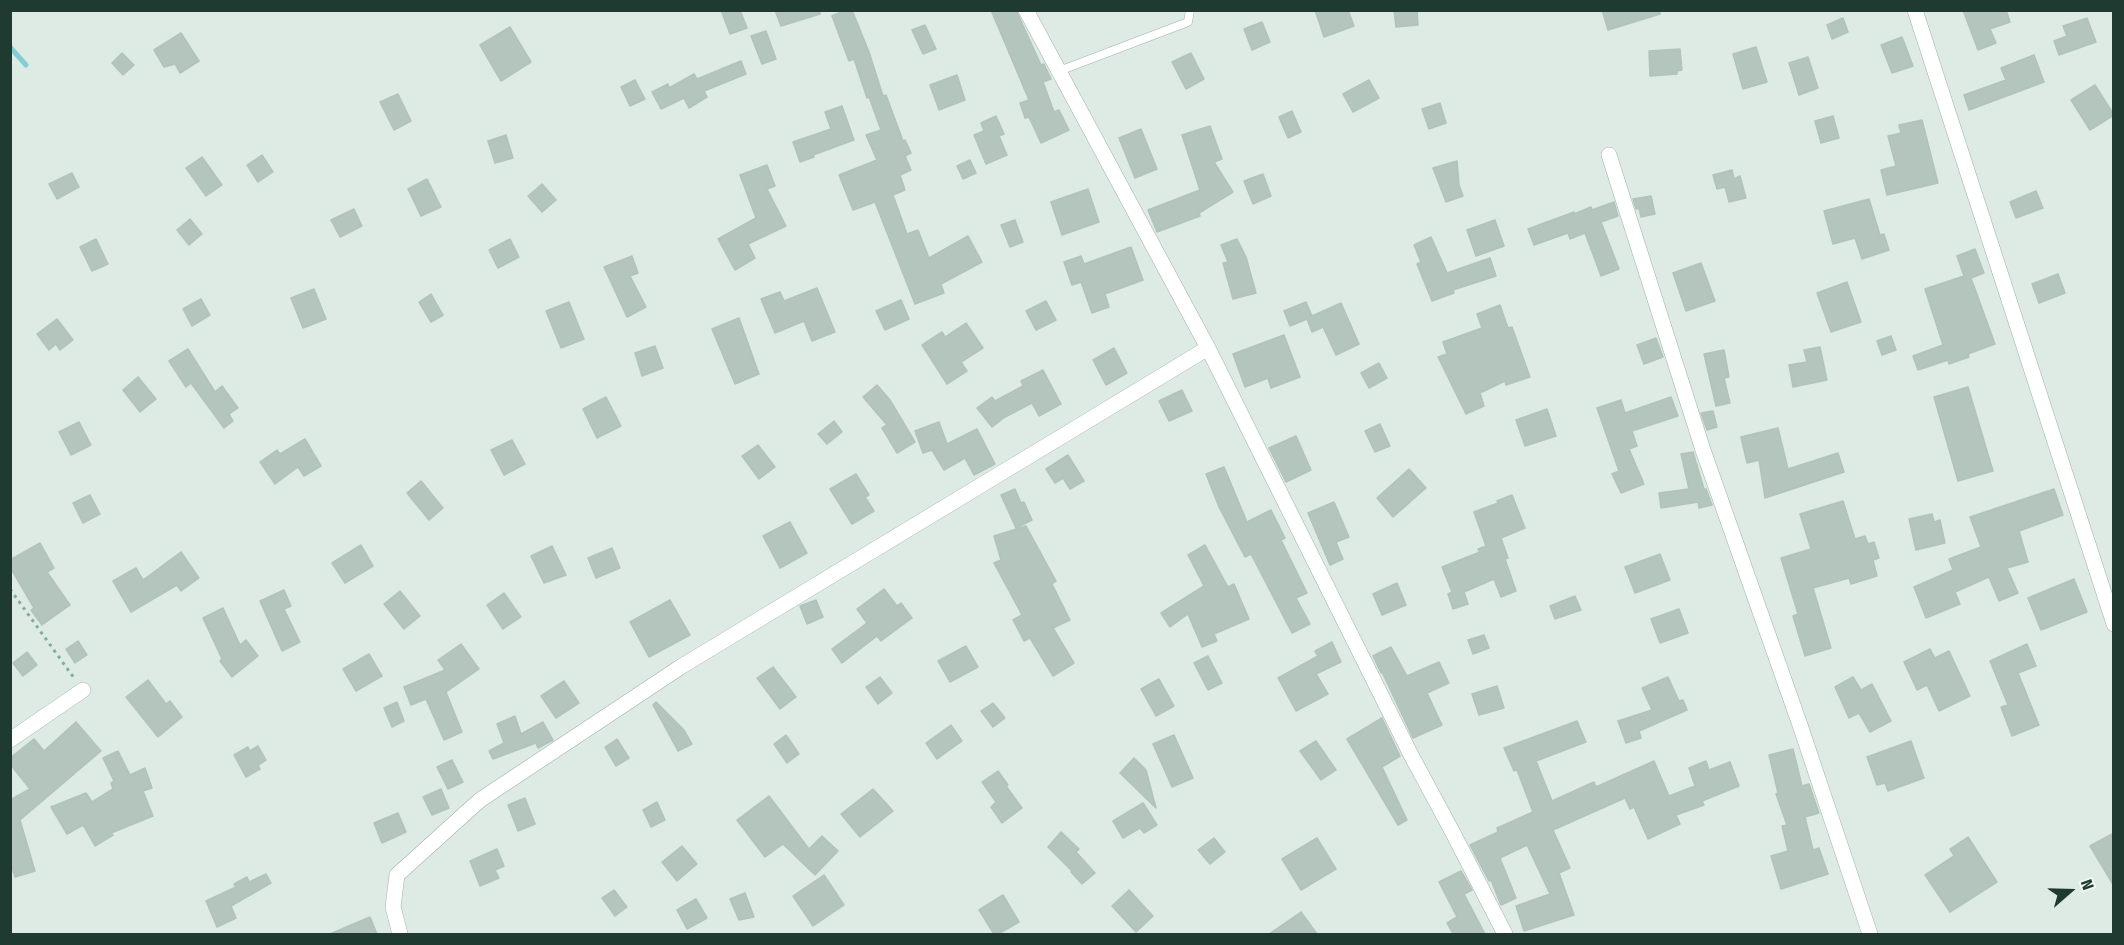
<!DOCTYPE html>
<html>
<head>
<meta charset="utf-8">
<style>
	body { margin:0 }
	#map { position:relative; width:2124px; height:945px; overflow:hidden; background:#deeae4; font-family:"Fira Sans Condensed",sans-serif }
	canvas { display:block }
	.frame { position:absolute; inset:0; border:12px solid #1f3a30; pointer-events:none }
	.north { position:absolute; left:2040px; top:861px; width:60px; height:60px; -webkit-text-stroke:4px #eef7f2; paint-order:stroke; rotate:70deg; font-size:16px; font-weight:700; line-height:24px; text-align:center; color:#1f3a30 }
	.north::after { content:''; display:block; margin:auto; width:21px; height:27px; background:#1f3a30; clip-path:polygon(50% 0,100% 100%,50% 72%,0 100%) }
</style>
</head>
<body>
<div id="map">
<canvas width="2124" height="945"></canvas>
<div class="frame"></div>
<div class="north">N</div>
</div>
<script>
const ctx = document.querySelector('canvas').getContext('2d');
ctx.lineJoin = 'round';
function stroke(path, color, width, dash) { ctx.strokeStyle = color; ctx.lineWidth = width; ctx.lineCap = dash ? 'butt' : 'round'; ctx.setLineDash(dash || []); ctx.stroke(path); }
function fillPath(path, color) { ctx.fillStyle = color; ctx.fill(path, 'evenodd'); }
stroke(new Path2D(`
	M10 47 26 65`), '#82ced3', 5);
const building = new Path2D(`
	M721 10H740L747 28 730 34Z
	M775 10H820V14L781 26Z
	M846 10H852L869 52 883 96 886 95 903 141 905 140 911 153 905 156 911 170 900 175 905 190 893 195 907 234 918 230 929 258 968 236 982 262 941 284 944 293 915 304 875 202 853 210 839 175 877 160 866 135 881 130 869 97 867 98 854 59 849 61 832 16Z
	M991 10H1016L1041 65 1044 64 1051 79 1043 82 1054 112 1059 110 1069 130 1041 143 1029 117 1025 118 1020 103 1029 100Z
	M1315 10H1348L1354 26 1324 37Z
	M1394 10H1417L1418 25 1396 27Z
	M1602 10H1660V14L1608 30Z
	M1963 10H2006L2010 22 1990 29 1996 43 1978 50Z
	M1843 18 1848 32 1832 39 1827 25Z
	M2087 18 2096 42 2059 55 2054 41 2067 36 2063 26Z
	M1262 22 1270 42 1252 50 1244 29Z
	M925 25 936 49 923 54 912 30Z
	M510 27 531 62 501 81 480 45Z
	M766 31 776 59 762 64 751 36Z
	M181 33 199 61 180 73 175 64 164 67 154 50Z
	M1902 37 1913 66 1892 73 1881 45Z
	M1756 47 1767 82 1743 89 1733 54Z
	M1680 49 1682 70 1677 71V74L1650 76 1649 51Z
	M122 53 134 65 123 75 112 63Z
	M1191 53 1204 79 1186 89 1172 62Z
	M2034 55 2044 82 1969 110 1964 95 2006 80 2001 68Z
	M1808 57 1818 88 1799 95 1789 63Z
	M741 61 746 74 704 91 707 97 689 108 684 98 661 109 652 92 668 84 669 88 694 74 697 79Z
	M957 75 965 100 939 110 930 85Z
	M635 80 645 99 630 106 621 87Z
	M1369 80 1379 98 1353 112 1343 94Z
	M2095 85 2114 115 2090 130 2071 100Z
	M398 94 411 121 394 130 380 102Z
	M1440 103 1446 123 1429 129 1422 109Z
	M842 106 854 140 813 155 814 157 800 162 793 142 831 129 825 112Z
	M1292 111 1301 132 1288 138 1279 117Z
	M996 116 1004 134 999 136 1007 155 986 164 974 135 984 131 981 123Z
	M1833 116 1839 138 1821 143 1815 121Z
	M1922 120 1938 183 1887 195 1881 170 1896 166 1888 136 1901 133 1899 125Z
	M1210 126 1222 159 1214 162 1233 192 1199 213 1200 216 1157 232 1148 210 1200 190 1182 135Z
	M1141 129 1157 169 1135 178 1119 138Z
	M506 135 513 158 495 163 488 141Z
	M262 155 273 172 258 182 247 165Z
	M202 157 222 185 206 196 186 168Z
	M970 160 976 173 963 179 957 166Z
	M1457 161 1459 185 1463 196 1446 202 1433 168Z
	M767 165 775 186 767 189 786 226 748 244 755 258 735 270 718 239 756 218 740 175Z
	M1732 170 1734 179 1740 176 1746 198 1729 202 1725 187 1717 189 1713 175Z
	M72 173 79 187 57 199 49 184Z
	M1263 174 1271 196 1253 204 1244 181Z
	M427 179 441 207 421 216 408 189Z
	M542 184 556 200 542 212 528 196Z
	M1088 189 1099 222 1062 235 1051 202Z
	M2036 191 2043 208 2016 218 2010 202Z
	M1651 196 1655 214 1641 217 1639 208 1636 209 1633 199Z
	M1869 199 1880 235 1884 234 1889 250 1862 259 1855 238 1833 244 1824 211Z
	M1614 202 1618 216 1601 222 1619 269 1601 276 1585 233 1570 239 1568 233 1534 245 1528 229 1574 212V214L1591 207 1592 210Z
	M354 209 362 226 340 237 331 220Z
	M190 219 202 234 189 245 177 230Z
	M1015 220 1023 242 1010 247 1001 225Z
	M1495 220 1504 246 1476 256 1467 230Z
	M1431 237 1447 273 1490 258 1496 276 1453 290 1454 293 1432 301 1417 264 1421 262 1414 245Z
	M96 239 108 264 92 271 80 247Z
	M510 239 519 257 498 268 489 250Z
	M1237 239 1246 257 1256 293 1233 299 1223 263 1228 262 1221 245Z
	M1131 247 1143 280 1105 294 1109 307 1092 313 1081 282 1072 285 1064 262 1081 256 1084 264Z
	M1975 249 1984 273 1971 278 1995 344 1968 354 1969 357 1949 364 1948 360 1918 370 1913 356 1943 345 1925 289 1964 276 1957 256Z
	M632 256 638 273 630 276 646 307 627 317 604 267Z
	M1701 263 1715 301 1686 311 1673 273Z
	M2058 274 2065 293 2039 303 2032 284Z
	M1847 282 1861 322 1831 332 1817 293Z
	M817 288 835 332 812 341 804 321 775 333 761 299 780 292 784 301Z
	M314 289 326 319 303 328 291 298Z
	M431 294 443 315 431 322 419 302Z
	M201 299 210 315 192 326 183 309Z
	M901 300 909 319 885 330 876 311Z
	M1046 301 1056 320 1036 330 1026 311Z
	M569 302 584 339 561 348 546 311Z
	M1306 302 1312 316 1341 303 1359 344 1336 355 1323 327 1312 332 1307 319 1290 326 1284 311Z
	M1500 305 1508 328 1512 327 1530 377 1506 385 1505 381 1480 393 1484 406 1466 414 1438 357 1447 354 1443 342 1482 328 1477 314Z
	M739 318 759 374 735 384 712 329Z
	M57 319 73 340 60 350 56 344 49 350 37 334Z
	M966 323 983 348 961 362 967 371 947 384 922 345 942 332 945 337Z
	M1284 335 1300 377 1271 388 1268 378 1245 387 1233 354Z
	M1891 336 1896 350 1882 355 1877 341Z
	M1656 338 1663 357 1644 364 1637 345Z
	M655 346 663 368 642 376 635 353Z
	M1820 347 1827 380 1793 387 1789 365 1807 362 1804 350Z
	M1114 348 1127 373 1106 385 1093 360Z
	M188 349 215 392 222 386 238 408 229 414 233 421 224 428 191 383 186 387 169 361Z
	M1724 350 1729 377 1724 378 1730 403 1716 406 1704 354Z
	M1379 363 1387 378 1369 388 1361 373Z
	M1043 370 1061 404 1039 416 1032 403 1005 417 992 427 977 408 992 397 995 401 1023 386 1021 381Z
	M138 377 156 399 140 412 123 390Z
	M877 385 890 400 915 442 897 453 882 428 887 425 863 397Z
	M1968 387 1993 471 1958 481 1934 397Z
	M1182 390 1192 411 1169 421 1159 401Z
	M606 397 621 426 597 438 583 409Z
	M1671 397 1678 416 1632 431 1637 446 1629 449 1644 484 1621 493 1612 474 1619 471 1597 408 1621 400 1625 413Z
	M1547 409 1556 436 1525 446 1516 420Z
	M1713 411 1717 427 1707 430 1701 413Z
	M834 421 842 432 827 444 818 434Z
	M79 422 91 445 71 455 59 432Z
	M939 422 947 444 977 429 995 464 974 475 965 458 944 470 932 450 923 453 915 431Z
	M1380 424 1390 446 1375 452 1365 431Z
	M1778 428 1788 469 1838 453 1844 472 1765 498 1759 460 1747 463 1741 437Z
	M1296 436 1311 470 1286 482 1269 448Z
	M305 439 321 466 304 476 298 467 275 484 260 462 277 450 280 454Z
	M512 440 525 464 504 475 491 450Z
	M758 445 775 467 759 479 742 456Z
	M1693 452 1704 489H1706L1712 505 1699 508 1698 502 1661 508 1659 493 1689 489 1681 454Z
	M1068 455 1084 481 1070 489 1063 478 1055 483 1046 469Z
	M1224 467 1247 522 1271 510 1285 538 1281 540 1307 593 1296 598 1310 624 1292 633 1251 554 1245 557 1219 507 1206 474Z
	M1409 469 1426 488 1393 517 1377 498Z
	M856 474 869 495 865 497 874 511 852 524 830 489Z
	M421 481 443 508 429 520 407 493Z
	M1015 489 1021 503 1024 502 1032 520 1016 528 1001 495Z
	M2054 489 2063 515 2019 531 2028 562 2007 568 2018 593 1999 601 1989 577 1955 592 1960 604 1926 618 1914 587 1953 570 1949 559 1981 547 1970 517Z
	M90 495 100 514 83 523 73 503Z
	M1512 495 1525 528 1501 538 1508 558 1505 559 1516 591 1501 597 1494 579 1464 592 1468 604 1453 609 1448 594 1452 592 1442 567 1480 552 1478 549 1486 546 1474 512 1498 503 1497 501Z
	M1843 501 1855 539 1865 536 1868 544 1874 542 1879 558 1873 560 1877 576 1851 584 1849 578 1813 588 1831 648 1805 656 1793 616 1798 614 1781 558 1811 549 1800 514Z
	M1334 502 1349 537 1336 542 1343 559 1330 565 1308 513Z
	M1932 514 1934 522 1940 520 1945 543 1916 550 1909 519Z
	M790 522 807 553 780 568 763 536Z
	M1026 526 1056 581 1052 584 1070 620 1053 628 1074 663 1053 676 1030 638 1024 641 1013 620 1022 615 994 563 1001 560 994 536Z
	M40 543 54 568 47 572 70 605 42 625 31 610 34 608 10 567V560Z
	M361 545 373 566 345 583 332 563Z
	M1205 545 1228 587 1234 584 1249 619 1214 634 1217 641 1202 647 1188 614 1170 627 1161 613 1204 586 1188 555Z
	M552 546 566 575 544 583 531 556Z
	M612 548 620 568 596 578 588 558Z
	M181 552 199 578 181 591 177 585 131 612 113 581 136 568 143 580Z
	M1660 554 1670 580 1635 593 1625 567Z
	M2074 579 2087 612 2041 630 2028 598Z
	M1397 583 1406 605 1382 615 1373 594Z
	M884 589 897 606 901 603 912 618 881 641 877 636 842 663 832 649 867 623 857 609Z
	M284 590 291 606 284 609 300 642 282 651 260 601Z
	M400 591 420 616 404 629 384 604Z
	M504 593 521 617 503 629 487 605Z
	M1575 596 1581 610 1555 619 1550 606Z
	M670 600 690 635 649 657 630 622Z
	M816 600 823 617 807 624 800 606Z
	M223 608 240 645 246 640 258 656 232 677 220 661 222 659 203 618Z
	M1679 609 1688 633 1660 643 1651 619Z
	M1484 635 1489 648 1473 654 1468 640Z
	M78 641 87 655 75 663 66 649Z
	M1332 642 1341 662 1316 674 1328 694 1296 711 1278 678 1318 656 1315 651Z
	M461 644 479 669 446 692 462 732 444 740 426 699 411 705 404 687 445 670 438 660Z
	M2027 644 2036 666 2018 673 2039 725 2012 736 2001 707 2008 705 1990 661Z
	M966 646 978 667 950 682 938 661Z
	M1391 647 1407 676 1439 662 1449 683 1427 693 1442 725 1413 738 1382 672 1381 673 1373 656Z
	M1930 649 1935 658 1949 651 1970 696 1939 711 1927 685 1917 690 1904 662Z
	M27 652 37 665 23 676 13 663Z
	M369 654 382 676 356 691 343 669Z
	M1208 656 1222 683 1208 690 1194 663Z
	M773 667 796 697 780 709 757 678Z
	M880 677 892 693 878 704 866 687Z
	M1668 677 1679 701 1683 700 1687 710 1639 731 1641 738 1626 743 1618 721 1652 710 1642 688Z
	M1853 677 1861 690 1872 684 1891 721 1870 732 1859 713 1849 718 1835 687Z
	M1159 679 1174 706 1156 716 1141 689Z
	M148 680 166 704 170 701 182 717 158 737 126 697Z
	M564 681 579 703 556 718 541 696Z
	M1497 686 1504 708 1479 715 1472 694Z
	M397 702 404 721 392 727 384 708Z
	M656 702 684 730 692 744 678 751 653 705Z
	M993 703 1005 718 993 727 981 711Z
	M515 716 521 734 543 722 553 740 538 748 536 743 493 759 489 751 504 743 497 724Z
	M1382 718 1400 756 1382 767 1407 820 1398 825 1347 739Z
	M1577 721 1586 742 1536 761 1552 801 1594 782 1596 787 1654 761 1669 796 1695 786 1689 768 1706 761 1709 770 1730 762 1739 786 1702 801 1704 805 1676 815 1680 824 1648 839 1634 807 1630 809 1625 798 1553 830 1570 868 1559 873 1574 915 1524 931 1516 906 1550 894 1527 845 1500 858 1516 898 1501 905 1491 880 1489 881 1470 845 1498 832 1497 828 1533 812 1517 770 1514 771 1504 748Z
	M76 722 101 751 20 820 35 871 15 877 10 862V800L30 789 10 764V758L34 739 44 751Z
	M951 725 962 741 937 759 926 743Z
	M786 735 799 754 787 763 774 744Z
	M1174 735 1193 778 1172 787 1153 744Z
	M617 739 629 758 616 766 605 747Z
	M1316 741 1336 770 1321 780 1300 751Z
	M1911 741 1924 778 1888 791 1885 783 1877 785 1867 757Z
	M258 746 266 760 258 765 260 769 246 777 234 755 248 747 250 751Z
	M1793 749 1802 786 1809 784 1819 813 1805 817 1813 850 1819 848 1828 874 1781 889 1771 856 1788 851 1782 826 1787 825 1776 794 1778 793 1769 755Z
	M118 751 130 775 145 768 152 788 143 791 153 816 111 833 113 835 95 846 83 825 67 834 51 807 86 793 92 802 113 789 111 783 114 781 103 758Z
	M1134 758 1146 770 1156 808 1120 773Z
	M452 760 463 782 448 789 437 767Z
	M998 771 1008 785 1006 786 1022 808 1002 823 991 807 996 802 982 782Z
	M441 789 449 808 432 815 423 797Z
	M873 789 893 811 860 837 841 814Z
	M769 796 809 849 822 836 838 851 815 875 783 844 765 857 737 820Z
	M525 798 535 824 518 831 508 805Z
	M657 802 665 820 651 827 643 810Z
	M1143 803 1157 825 1144 833 1140 828 1123 838 1113 821Z
	M398 813 406 832 382 843 374 823Z
	M1061 832 1079 849 1076 852 1095 873 1082 884 1071 872 1072 871 1048 847Z
	M2114 833V886L2090 846Z
	M1968 837 1997 882 1950 912 1925 875 1954 856 1950 849Z
	M1214 838 1225 852 1210 864 1198 850Z
	M1317 838 1336 869 1301 890 1282 859Z
	M682 846 697 864 677 881 662 862Z
	M497 849 504 866 495 870 499 878 480 886 470 861Z
	M1461 871 1472 890 1464 894 1485 934H1453L1447 923 1457 917 1439 882Z
	M266 874 271 883 231 906 236 918 217 927 206 901 236 887 234 884 247 877 249 882Z
	M824 875 844 905 813 926 793 896Z
	M614 890 627 907 615 916 602 898Z
	M1129 890 1153 916 1136 932 1112 906Z
	M745 893 754 917 739 920 730 899Z
	M1003 895 1019 922 998 934H994L979 910Z
	M696 899 707 918 687 929 677 910Z
	M1301 912 1317 934H1269Z
	M370 917 377 934H330Z`);
fillPath(building, '#b3c5bc');
stroke(building, '#b0c4ba', 1.5);
const service = new Path2D(`
	M1059 71 1188 22 1190 10`);
const minor = new Path2D(`
	M1026 10 1208 348 1411 755 1453 833 1505 934
	M1915 10 2114 624
	M1609 155 1703 450 1800 725 1870 934
	M10 740 83 690
	M400 934 393 907 397 875 480 800 682 666 1208 348`);
stroke(service, '#a1b2aa', 9);
stroke(minor, '#a1b2aa', 16);
stroke(new Path2D(`
	M10 589 74 678`), '#7daf9b', 3, [3, 4.5]);
stroke(service, '#fff', 8);
stroke(minor, '#fff', 15);
</script>
</body>
</html>
